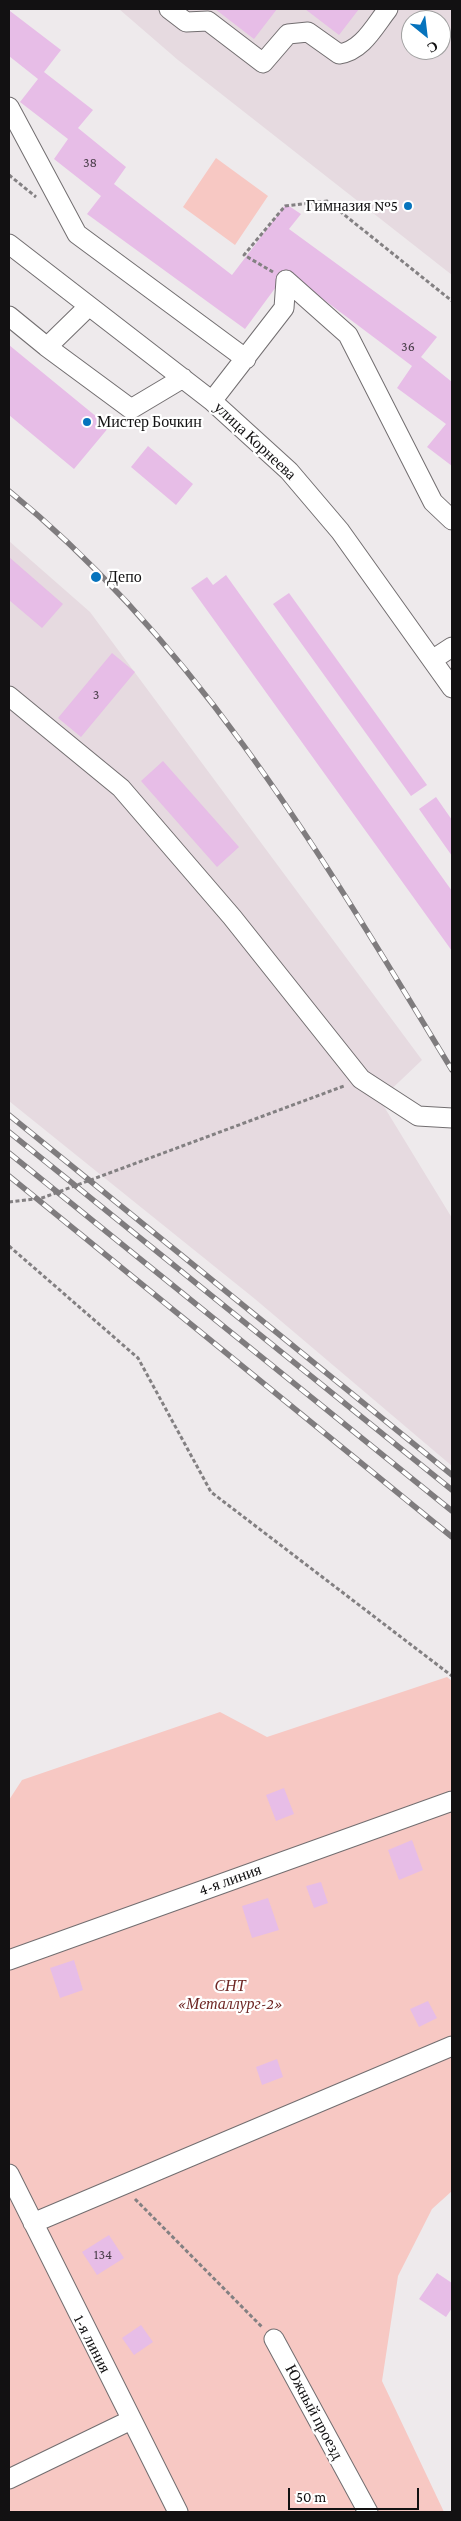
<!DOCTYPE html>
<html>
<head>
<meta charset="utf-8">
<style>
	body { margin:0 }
	#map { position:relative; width:461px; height:2521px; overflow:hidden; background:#eeeaec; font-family:"Crimson Pro",serif }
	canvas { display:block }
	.frame { position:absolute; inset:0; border:10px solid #121112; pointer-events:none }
	.north { position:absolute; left:401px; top:10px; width:50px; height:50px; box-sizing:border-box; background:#fff; border:1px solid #a0a0a0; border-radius:50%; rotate:151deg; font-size:14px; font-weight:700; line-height:20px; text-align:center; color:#121112 }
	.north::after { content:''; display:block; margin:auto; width:18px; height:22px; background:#0673bd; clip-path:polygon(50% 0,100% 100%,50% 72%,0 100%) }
	.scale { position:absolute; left:288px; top:2488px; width:131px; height:22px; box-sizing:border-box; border:2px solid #121112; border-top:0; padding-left:6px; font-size:15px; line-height:18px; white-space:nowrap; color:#121112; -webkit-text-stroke:4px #fff; paint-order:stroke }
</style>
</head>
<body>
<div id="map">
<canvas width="461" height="2521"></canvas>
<div class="frame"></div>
<div class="north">С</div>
<div class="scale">50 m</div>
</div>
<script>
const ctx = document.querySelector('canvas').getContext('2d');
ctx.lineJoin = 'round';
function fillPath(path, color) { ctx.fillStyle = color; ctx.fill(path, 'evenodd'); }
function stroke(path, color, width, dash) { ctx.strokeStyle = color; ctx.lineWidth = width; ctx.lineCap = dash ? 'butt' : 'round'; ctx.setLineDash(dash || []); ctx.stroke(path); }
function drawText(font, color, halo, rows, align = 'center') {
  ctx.font = font + ' "Crimson Pro",serif'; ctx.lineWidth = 4.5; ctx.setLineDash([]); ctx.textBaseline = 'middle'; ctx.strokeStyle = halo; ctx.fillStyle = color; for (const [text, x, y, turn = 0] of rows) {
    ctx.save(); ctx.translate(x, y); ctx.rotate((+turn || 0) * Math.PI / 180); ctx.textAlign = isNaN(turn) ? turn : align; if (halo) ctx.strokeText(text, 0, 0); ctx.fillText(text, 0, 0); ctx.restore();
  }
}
fillPath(new Path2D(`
	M119 9H452V275L178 60ZM411 20H441V50H411Z
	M9 541 90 612 422 1060 380 1100 452 1218V1466L255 1299 9 1101Z`), '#e6dae0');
fillPath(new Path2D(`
	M216 158 268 196 235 245 183 207Z
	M447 1677 452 1681V2191L432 2209 398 2276 382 2381 444 2512H9V1800L22 1780 220 1712 267 1737Z`), '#f7c8c3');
fillPath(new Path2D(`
	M215 9H277L254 39Z
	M305 9H359L339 35Z
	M10 11 61 50 44 72 93 110 78 128 126 167 114 184 232 275 286 204 301 214 289 229 437 337 421 357 452 382V466L427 447 446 424 397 388 412 366 287 272 245 329 87 214 101 196 54 159 68 139 20 102 38 79 9 56Z
	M9 345 109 427 74 469 9 415Z
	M148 446 193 484 176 505 131 467Z
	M9 557 63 604 42 628 9 600Z
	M226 575 452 891V951L191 588 207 577 213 585Z
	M289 593 427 785 411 796 273 604Z
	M112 653 135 672 81 737 58 718Z
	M163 761 239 847 217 867 141 781Z
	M436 797 452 820V856L419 809Z
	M284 1788 294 1814 276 1821 266 1795Z
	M412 1840 423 1870 399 1880 388 1850Z
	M321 1882 328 1903 314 1908 306 1886Z
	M268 1898 279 1930 252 1938 242 1906Z
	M74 1960 83 1990 60 1998 50 1968Z
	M428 2001 437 2018 419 2027 410 2009Z
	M277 2059 283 2077 262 2085 256 2067Z
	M109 2235 124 2258 97 2275 82 2252Z
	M437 2273 452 2283V2308L446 2317 419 2299Z
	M141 2325 153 2342 134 2355 122 2338Z`), '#e7bde7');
const minor = new Path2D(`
	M169 9 186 22 208 21 263 63 288 34 308 32 339 54C362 51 374 27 388 9
	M9 107 77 234 246 359
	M9 244 212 401 289 471 340 531 452 688
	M286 280 348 335 433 502 452 520
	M89 306 47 347 131 409 183 378
	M9 316 47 347
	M212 401 284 308 286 280
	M432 660 452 647
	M9 696 121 788 232 917 361 1079 418 1116 452 1118
	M9 1960 452 1801
	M9 2174 178 2512
	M33 2223 452 2046
	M274 2339 368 2512
	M9 2479 131 2420`);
stroke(minor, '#726e70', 21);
stroke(new Path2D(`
	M9 175 36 197
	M273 272 244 255 285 206 327 201 452 301
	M9 1202 42 1198 344 1086
	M9 1246 138 1358 211 1492 452 1676
	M135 2199 263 2328`), '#838082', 3, [4, 2.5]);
stroke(minor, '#fff', 19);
const rail = new Path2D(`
	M9 491C200 646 326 863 452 1070
	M9 1115 452 1475
	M9 1132 452 1490
	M9 1153 452 1511
	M9 1176 452 1537`);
stroke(rail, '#7f7c7e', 5.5);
stroke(rail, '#fff', 4, [11]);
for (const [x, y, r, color] of [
	[408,206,5,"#0673bd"],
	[87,422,5,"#0673bd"],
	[96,577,6,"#0673bd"]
]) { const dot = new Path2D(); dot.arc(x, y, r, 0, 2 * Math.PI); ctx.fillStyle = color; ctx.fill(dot); stroke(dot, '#fff', 2); }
drawText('14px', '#473c47', null, [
	["38",90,163],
	["36",408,347],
	["3",96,695],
	["134",103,2255]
]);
drawText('16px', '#121112', '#fff', [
	["Гимназия №5",398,206,"right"],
	["Мистер Бочкин",97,422],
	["Депо",107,577]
], 'left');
drawText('16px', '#121112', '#fff', [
	["улица Корнеева",255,441,43],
	["4-я линия",230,1880,-20],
	["1-я линия",92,2344,63],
	["Южный проезд",314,2412,62]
]);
drawText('italic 16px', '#6f2725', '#fff', [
	["СНТ",230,1986],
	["«Металлург-2»",230,2004]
]);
</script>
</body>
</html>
